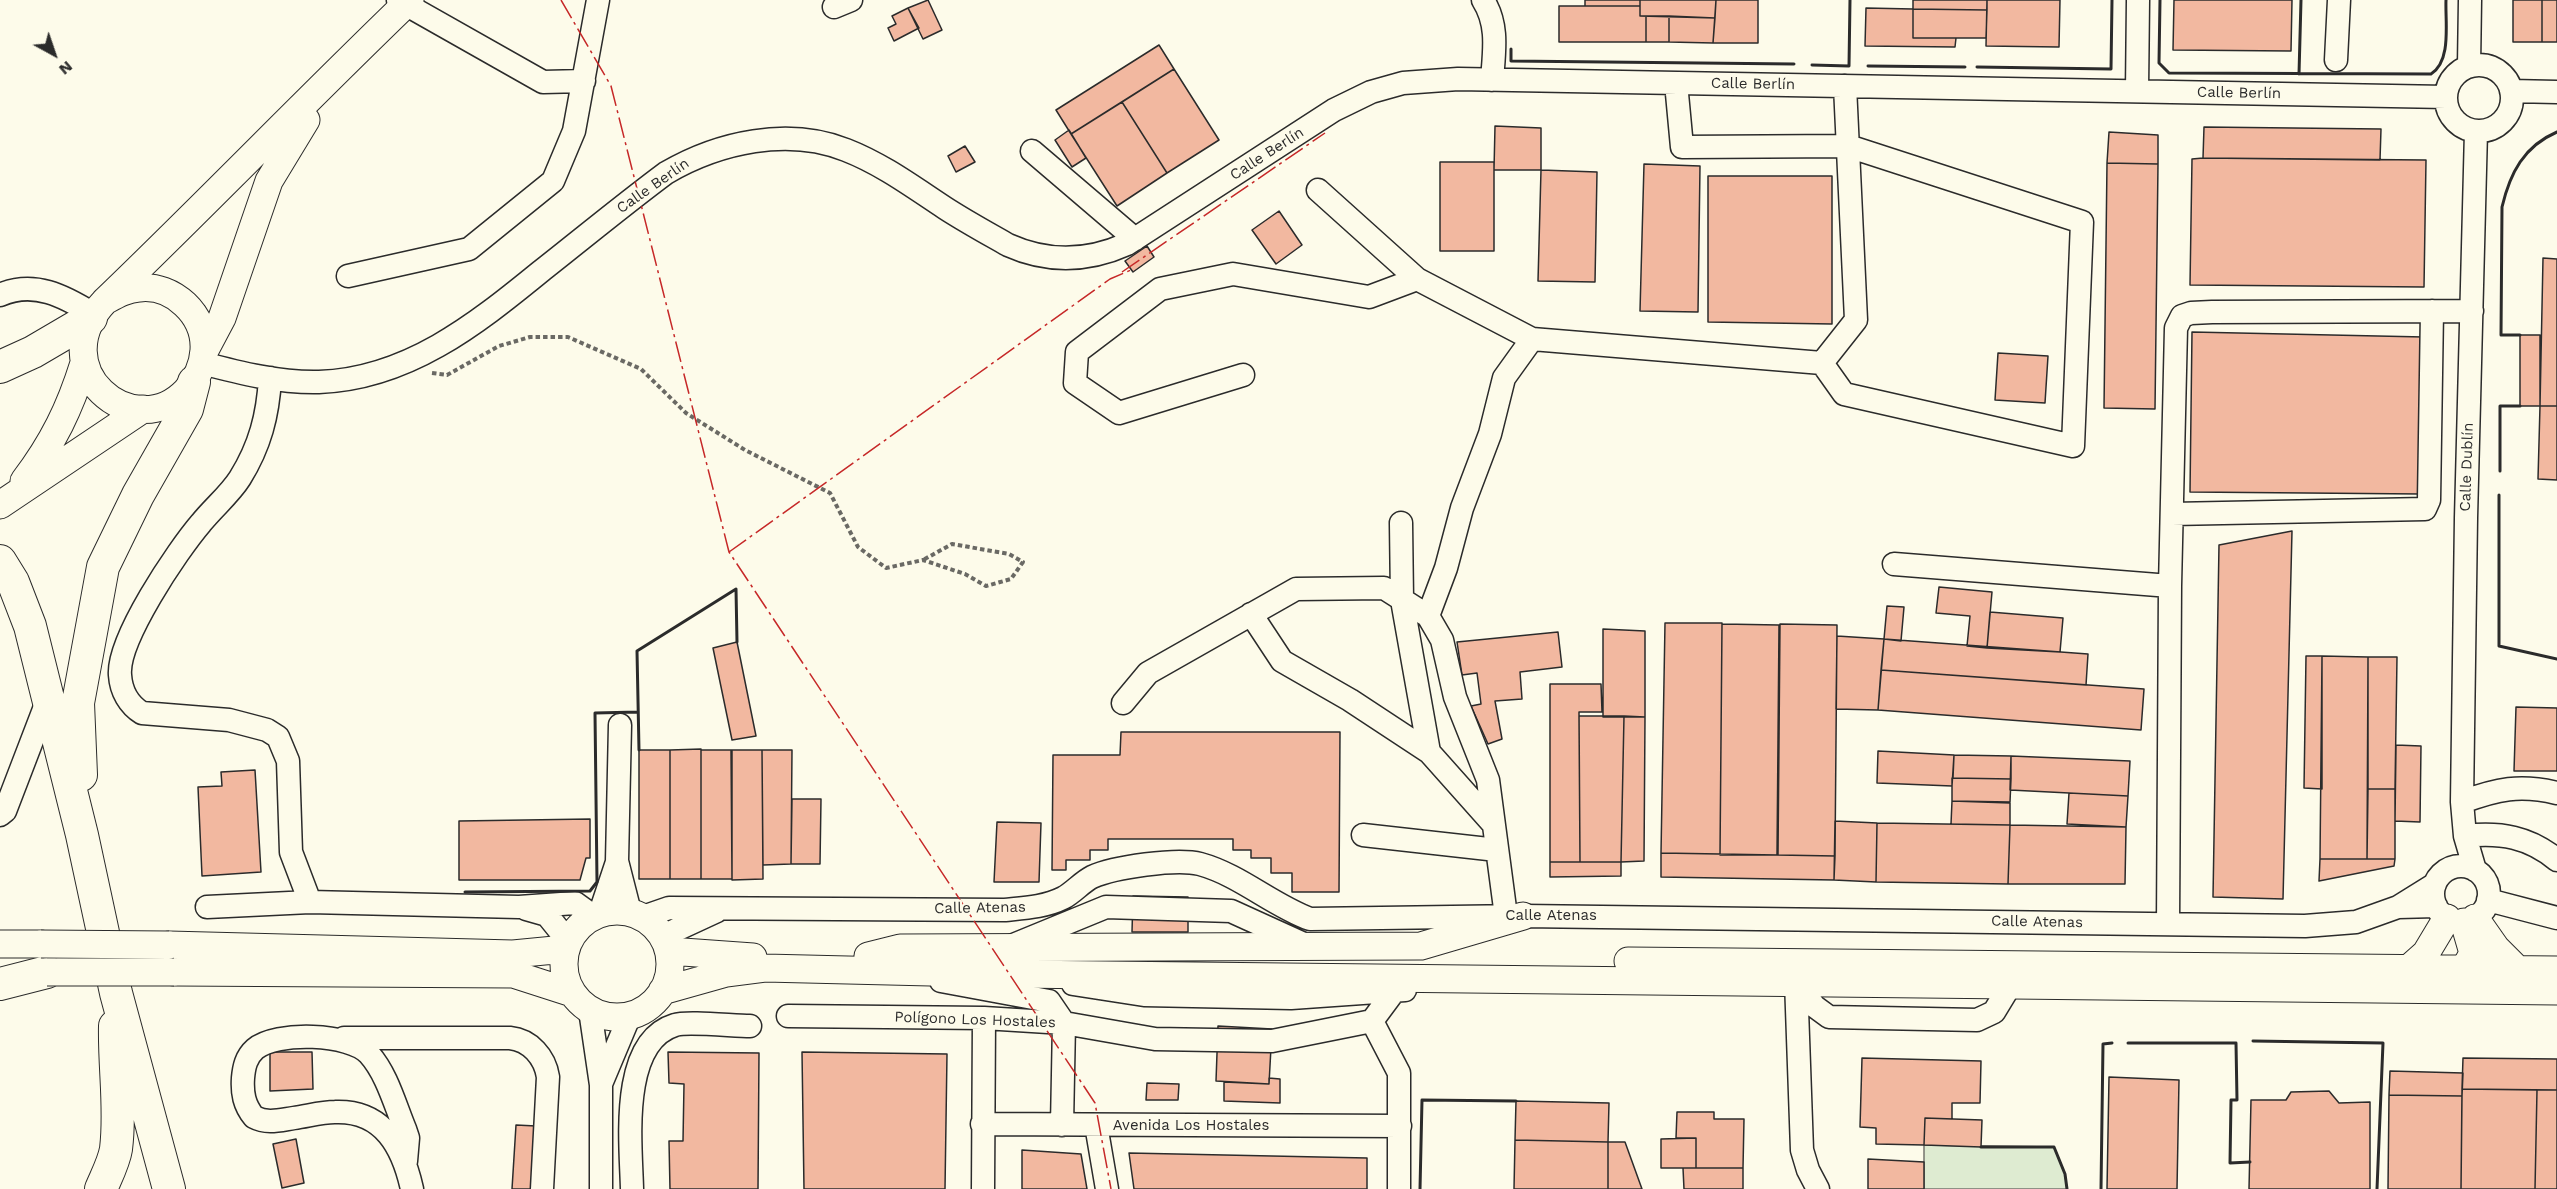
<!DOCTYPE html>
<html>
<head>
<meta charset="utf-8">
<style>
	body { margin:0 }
	#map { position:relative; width:2557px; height:1189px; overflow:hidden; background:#fdfbea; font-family:"Work Sans",sans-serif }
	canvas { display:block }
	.north { position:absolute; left:24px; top:24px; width:60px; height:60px; -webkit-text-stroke:4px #fdfbea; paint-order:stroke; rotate:140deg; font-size:16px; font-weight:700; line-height:24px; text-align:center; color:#2b2b2b }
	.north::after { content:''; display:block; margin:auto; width:21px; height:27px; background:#2b2b2b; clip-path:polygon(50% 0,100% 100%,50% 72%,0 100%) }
</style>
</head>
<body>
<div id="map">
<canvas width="2557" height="1189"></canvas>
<div class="north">N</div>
</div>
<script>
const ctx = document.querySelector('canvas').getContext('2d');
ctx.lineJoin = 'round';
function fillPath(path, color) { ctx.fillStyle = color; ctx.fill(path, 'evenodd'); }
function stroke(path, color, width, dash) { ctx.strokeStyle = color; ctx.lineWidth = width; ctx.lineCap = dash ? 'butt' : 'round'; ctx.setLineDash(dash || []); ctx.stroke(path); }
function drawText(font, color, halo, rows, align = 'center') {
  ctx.font = font + ' "Work Sans",sans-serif'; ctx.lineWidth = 4.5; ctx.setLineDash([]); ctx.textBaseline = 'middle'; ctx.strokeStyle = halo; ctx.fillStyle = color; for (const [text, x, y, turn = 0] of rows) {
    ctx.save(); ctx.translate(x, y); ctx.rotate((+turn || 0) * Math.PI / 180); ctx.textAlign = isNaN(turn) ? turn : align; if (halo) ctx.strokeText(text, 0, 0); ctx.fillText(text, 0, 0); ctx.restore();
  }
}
const green = new Path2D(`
	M1924 1145 2054 1147 2065 1174 2067 1189H1924Z`);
fillPath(green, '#deebd1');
stroke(green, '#74746e', 1.5);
const building = new Path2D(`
	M928 0 942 30 923 39 908 8Z
	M1585 0H1640V6H1585Z
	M1640 0H1716L1715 18 1640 16Z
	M1716 0H1758V43H1713Z
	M1913 0H1987V10L1913 9Z
	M1987 0H2060L2059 47 1986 46Z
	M2174 0H2292L2291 51 2173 50Z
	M2513 0H2542V42H2513Z
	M2542 0H2557V42H2542Z
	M1559 6H1640V16H1646V42H1559Z
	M908 8 919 28 894 41 888 28 896 24 892 16Z
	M1866 8 1913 9V38H1956L1955 47 1865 46Z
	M1913 9 1987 10 1986 38H1913Z
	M1646 16H1669V42H1646Z
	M1669 16 1715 18 1713 43 1669 42Z
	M1159 45 1174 69 1071 134 1056 110Z
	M1174 69 1219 140 1167 173 1122 102Z
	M1122 102 1167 173 1117 206 1071 134Z
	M1495 126 1541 128V170H1494Z
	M2204 127 2381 129 2380 160 2203 158Z
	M1069 130 1086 158 1072 167 1055 140Z
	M2109 132 2158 135V164L2107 163Z
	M965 146 975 162 956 172 948 156Z
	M2203 158 2426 160 2424 287 2190 285 2192 159Z
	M1440 162H1494V251H1440Z
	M2107 163 2158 164 2155 409 2104 408Z
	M1644 164 1700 166 1698 312 1640 311Z
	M1541 170 1597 172 1595 282 1538 281Z
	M1708 176H1832V324L1708 322Z
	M1279 211 1302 245 1276 264 1252 230Z
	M1147 246 1154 257 1133 272 1125 261Z
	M2543 258 2557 259V406H2540Z
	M2192 332 2424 337 2421 494 2190 492Z
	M2520 335H2540V406H2520Z
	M1998 353 2048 356 2045 403 1995 400Z
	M2540 406H2557V480L2538 479Z
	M2292 531 2283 899 2213 897 2219 545Z
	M1939 587 1992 592 1987 648 1967 646 1970 616 1936 613Z
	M1887 606 1904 607 1901 641 1884 639Z
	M1990 612 2063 618 2060 652 1987 648Z
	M1665 623H1722L1720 854 1661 853Z
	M1722 624 1779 625 1777 855H1720Z
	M1780 624 1837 625 1835 856 1778 855Z
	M1603 629 1645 631V717H1603Z
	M1558 632 1562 667 1520 672 1522 699 1495 701 1502 739 1488 744 1471 706 1481 704 1477 673 1462 675 1457 642Z
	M1837 636 1884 639 1878 710 1836 709Z
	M1884 639 2088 654 2086 685 1881 670Z
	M737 642 756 736 732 740 713 648Z
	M2306 656H2322V789L2304 788Z
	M2322 656 2368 657 2367 859H2320Z
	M2368 657H2397L2395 789H2368Z
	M1881 670 2144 689 2141 730 1878 710Z
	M1550 684H1601L1602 712H1579L1580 862H1550Z
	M2516 707 2557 708V771H2514Z
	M1579 716H1624L1621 862H1580Z
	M1624 716 1645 717 1644 861 1621 862Z
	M1121 732H1340L1339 892H1292V873H1271V858H1251V850H1233V839H1108V850H1090V860H1066V870H1052L1053 755H1120Z
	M2396 745 2421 746 2420 822 2395 821Z
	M701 749V879H670V750Z
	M639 750H670V879H639Z
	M701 750H732V879H701Z
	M731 750H762L763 879 732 880Z
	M762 750H792L791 864 763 865Z
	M1878 751 1954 755 1952 786 1877 783Z
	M1954 755 2011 756V779L1953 778Z
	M2011 756 2130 761 2128 796 2010 790Z
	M255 770 261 872 202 876 198 787 222 786 221 772Z
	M1952 778 2011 779 2010 802 1952 801Z
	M2368 789H2395V859H2367Z
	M2069 793 2128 796 2126 827 2067 824Z
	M792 799H821L820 864H791Z
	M1952 801 2010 803V825L1951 824Z
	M590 819V858H586L580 880H459V821Z
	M1835 821 1877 823 1876 882 1834 880Z
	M997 822 1041 823 1039 882H994Z
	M1877 823 2010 825 2008 884 1876 882Z
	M2010 825 2126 827 2125 884H2008Z
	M1661 853 1835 856 1834 880 1661 877Z
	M2320 859H2395L2394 866 2319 881Z
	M1550 862H1621V876L1550 877Z
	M1133 896 1188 897V932H1132Z
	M1218 1026 1272 1029 1269 1084 1216 1081Z
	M270 1052H312L313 1089 270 1091Z
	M668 1052 759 1053 758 1189H670L669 1141H683L684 1084 669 1083Z
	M802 1052 947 1054 945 1189H804Z
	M1862 1058 1981 1061 1980 1103H1952V1119L1925 1118 1924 1145 1876 1144V1128L1860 1127Z
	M2463 1058 2557 1059V1090L2462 1089Z
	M2390 1071 2463 1073 2462 1096 2389 1095Z
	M2109 1077 2179 1080 2177 1189H2107Z
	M1269 1078 1280 1079V1103L1224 1101V1082L1269 1084Z
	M1147 1083 1179 1084 1178 1100H1146Z
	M2462 1089 2537 1090 2535 1189H2461Z
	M2537 1090H2557V1189H2535Z
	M2329 1091 2339 1103 2370 1102V1189H2249L2251 1100H2286L2291 1092Z
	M2389 1095 2462 1096 2461 1189H2388Z
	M1516 1101 1609 1103 1608 1142 1515 1140Z
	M1677 1112H1714V1119H1744L1743 1168H1696V1138H1676Z
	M1925 1118 1982 1120 1981 1147 1924 1145Z
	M516 1125 556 1127 553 1189H512Z
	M1696 1138V1168H1661V1139Z
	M296 1139 304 1183 282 1188 273 1144Z
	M1515 1140 1608 1142V1189H1514Z
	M1608 1142H1625L1642 1189H1608Z
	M1022 1150 1081 1154 1087 1189H1022Z
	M1129 1153 1367 1158V1189H1134Z
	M1868 1159 1924 1162V1189H1868Z
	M1683 1168H1743V1189H1684Z`);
fillPath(building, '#f2b8a0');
stroke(building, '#2b2b2b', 1.5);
const minor = new Path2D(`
	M398 0 543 82 584 81
	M1483 0C1499 25 1494 52 1492 80
	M834 7 851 0
	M2336 60 2339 0
	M2446 98a33 33 0 1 1 66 0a33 33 0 1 1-66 0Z
	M2469 66 2470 0
	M1676 83 1682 147 1848 146 2082 222 2073 446 1844 394 1822 363
	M2137 91 2138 0
	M2511 91 2557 92
	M1032 151 1135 239
	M1318 190 1417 279 1532 339 1822 363 1856 320 1845 86
	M348 276 469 249 553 181 574 131 598 0
	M0 295C34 280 64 296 93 314
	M202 363C240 373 280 383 319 382 407 379 475 325 540 272 582 239 623 205 666 173 719 142 788 127 846 150 882 164 913 187 945 208 965 221 987 233 1008 245 1048 263 1087 262 1127 244L1334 110 1371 92 1403 83 1458 79 2446 97
	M1243 375 1119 413 1075 383 1077 352 1160 289 1233 274 1369 297 1417 279
	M270 378C268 415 260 446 240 478 230 494 213 508 201 523 177 551 117 640 120 675 121 691 129 705 142 713L229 720 267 730 278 737 288 761 291 852 310 902
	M2172 514 2425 509 2429 500 2432 311
	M1401 523 1402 600 1429 752 1494 825
	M1894 564 2170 586
	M1251 614 1282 661 1350 700 1429 752
	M1428 616 1446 568 1462 508 1490 434 1504 378 1532 339
	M1123 703 1148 673 1296 589 1384 588 1428 616 1442 640 1455 697 1488 780 1506 916
	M620 725 617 861 630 912
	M2462 802C2497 789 2520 784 2557 793
	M0 815 5 811 48 699
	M1363 835 1497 850
	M2465 836C2501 832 2529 837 2557 860
	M2433 894a28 28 0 1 1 56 0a28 28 0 1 1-56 0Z
	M2475 870 2465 836 2462 802 2466 518 2476 131
	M2435 884 2398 907 2436 906
	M2488 900 2557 918
	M207 907 310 902 519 907 575 903 593 916
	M526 909 547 915 568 941
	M600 913 617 862
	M643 917 669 908 1005 910C1024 908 1045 907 1063 898 1073 893 1082 882 1092 877 1114 867 1177 858 1200 864 1240 875 1272 905 1310 919L1523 916 2305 926 2356 922 2398 907
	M2168 924 2170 586 2176 328 2182 316 2191 313 2212 312 2472 311
	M663 936 717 911
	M1011 946 1106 907 1231 911 1308 946
	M941 981 1049 1001 1064 1023 1062 1125
	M1796 981 1814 1006 1829 1017 1977 1020 1994 1012 2011 984
	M1796 981 1802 1150 1808 1170 1818 1189
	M1073 984 1144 995 1291 998 1405 990
	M590 1010 601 1085V1189
	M788 1016 984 1018 1064 1023 1155 1039 1272 1041 1372 1021 1395 990
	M1372 1021 1399 1073V1189
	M344 1038H510C530 1040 545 1057 548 1077L542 1189
	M601 1084 630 1015
	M982 1124 1400 1126
	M1096 1125 1107 1189
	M406 1161 408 1138 405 1129C395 1105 387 1074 369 1054 350 1033 276 1031 255 1049 246 1057 244 1067 243 1078 242 1093 244 1105 254 1117 267 1124 280 1120 294 1118 308 1116 322 1112 335 1112 384 1110 403 1148 412 1189
	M632 1189C631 1144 619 1042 675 1025 687 1021 734 1026 750 1026
	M983 1189 984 1018`);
const major = new Path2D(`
	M105 301C116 295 126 289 139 288 173 284 206 315 204 350 203 365 197 379 186 391 133 446 41 368 105 301 208 202 307 99 410 0
	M204 352 222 318 269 181 306 120
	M24 481C53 443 70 408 84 363
	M0 505 143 409
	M564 964a53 53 0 1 1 106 0a53 53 0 1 1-106 0Z
	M2475 918 2496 948 2518 970
	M0 944H41
	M169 945 513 954 565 949
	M669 951 753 957
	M868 956 900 948 1421 946 1523 916
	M1628 961 2557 970
	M2408 969 2426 953 2447 918
	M174 972 513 974 572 993
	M2451 976 2465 968 2473 953 2464 922
	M662 991 726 973 765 968 1013 974 2557 991`);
const highway = new Path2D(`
	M0 367 33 352 91 318
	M0 561 13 582 30 626 82 835 116 993 169 1189
	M81 775 78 703 103 567 138 495 187 409 194 382
	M0 984 47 972
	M101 1189C106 1177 114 1162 116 1149 121 1109 114 1067 115 1026`);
stroke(minor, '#2b2b2b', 25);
stroke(major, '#2b2b2b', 29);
stroke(highway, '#2b2b2b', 34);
stroke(new Path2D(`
	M432 373 447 375 499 346 530 337H568L641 369 686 413 745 450 830 493 858 547 886 568 923 560 965 574 986 586 1011 579 1023 562 1009 554 952 544 923 560`), '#6a6964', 4, [4.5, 3]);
stroke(minor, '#fdfbea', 22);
stroke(major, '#fdfbea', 27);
stroke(highway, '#fdfbea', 32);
const majorBridge = new Path2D(`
	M41 944 169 945
	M47 972H174`);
stroke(majorBridge, '#2b2b2b', 29, []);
stroke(majorBridge, '#fdfbea', 27);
stroke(new Path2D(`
	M2160 0 2159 63 2169 73 2431 74C2452 61 2445 22 2446 0
	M1511 49V61L1794 64
	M1812 65 1849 66 1850 0
	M1868 66 1965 67
	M1977 67 2111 69 2112 0
	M2299 74 2301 0
	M2520 335H2501L2502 207C2510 173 2524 146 2557 132
	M2500 471V406H2520
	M2499 495V646L2557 659
	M639 750 637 651 736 589 737 642
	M465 892 590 891 597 882 595 713 638 712
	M2253 1041 2383 1043 2377 1189
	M2128 1043H2236L2237 1100H2231L2230 1163 2250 1162
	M1981 1147H2054L2065 1174 2067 1189
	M1420 1189 1422 1100 1516 1101
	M2101 1189 2103 1044 2112 1043`), '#2b2b2b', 3);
stroke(new Path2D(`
	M561 0 611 86 729 552 1095 1103 1111 1189
	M1122 272 1325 133
	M729 552 1110 279 1131 270`), '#c62828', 1.5, [21, 4.5, 3, 4.5]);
drawText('15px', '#2b2b2b', '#fdfbea', [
	["Calle Berlín",1753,84,1],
	["Calle Berlín",2239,93,1],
	["Calle Berlín",1267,154,-33],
	["Calle Berlín",653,186,-35],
	["Calle Dublín",2467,467,-88],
	["Calle Atenas",980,908,-1],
	["Calle Atenas",1551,916],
	["Calle Atenas",2037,922,1],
	["Polígono Los Hostales",975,1020,2],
	["Avenida Los Hostales",1191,1126]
]);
</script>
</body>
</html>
